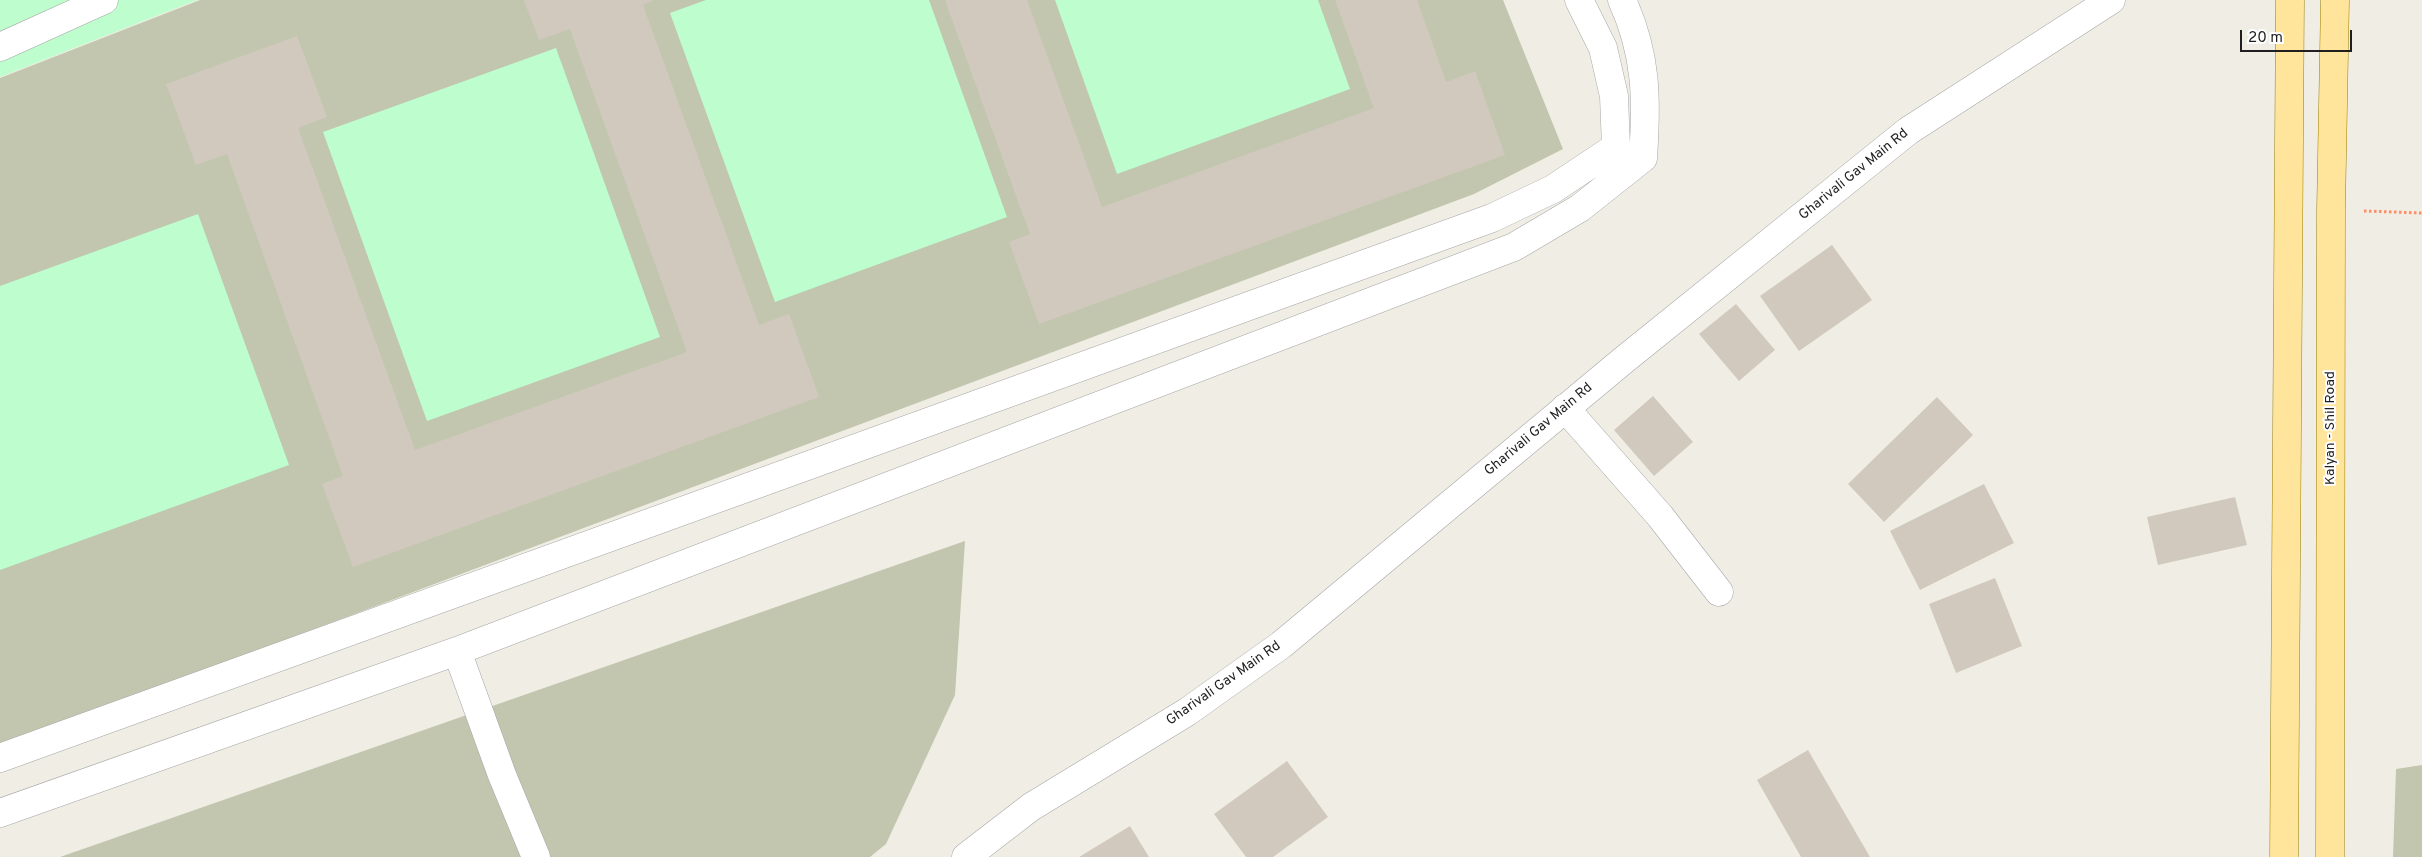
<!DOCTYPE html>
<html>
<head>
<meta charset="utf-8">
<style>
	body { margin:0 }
	#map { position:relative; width:2422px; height:857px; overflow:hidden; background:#f0eee4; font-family:Overpass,sans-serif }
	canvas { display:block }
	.scale { position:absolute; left:2240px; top:30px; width:112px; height:22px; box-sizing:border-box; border:2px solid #1f1f1f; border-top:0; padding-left:6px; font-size:15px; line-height:18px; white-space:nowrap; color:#1f1f1f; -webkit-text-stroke:4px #fff; paint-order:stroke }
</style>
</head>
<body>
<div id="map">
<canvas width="2422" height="857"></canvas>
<div class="scale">20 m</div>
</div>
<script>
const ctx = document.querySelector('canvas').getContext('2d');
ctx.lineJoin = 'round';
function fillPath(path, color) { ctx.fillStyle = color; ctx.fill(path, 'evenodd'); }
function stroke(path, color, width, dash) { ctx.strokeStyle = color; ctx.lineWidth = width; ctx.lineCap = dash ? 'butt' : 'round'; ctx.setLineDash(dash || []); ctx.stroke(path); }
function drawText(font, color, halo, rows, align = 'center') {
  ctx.font = font + ' Overpass,sans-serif'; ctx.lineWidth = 4; ctx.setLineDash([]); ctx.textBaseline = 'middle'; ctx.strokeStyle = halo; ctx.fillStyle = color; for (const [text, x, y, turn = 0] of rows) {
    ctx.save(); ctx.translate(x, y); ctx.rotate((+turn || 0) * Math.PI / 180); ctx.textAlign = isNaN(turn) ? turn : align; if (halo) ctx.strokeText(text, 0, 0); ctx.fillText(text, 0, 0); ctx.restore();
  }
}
fillPath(new Path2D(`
	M200 0H1503L1563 149 1474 194 0 747V78Z
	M965 541 955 695 886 844 870 857H60Z
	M2422 765V857H2393L2396 769Z`), '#c2c6af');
fillPath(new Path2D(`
	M0 0H197L0 77Z
	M706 0H929L1007 217 775 302 670 13Z
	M1055 0H1318L1350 89 1117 174Z
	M556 48 660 337 427 421 323 132Z
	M198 214 289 465 0 570V286Z`), '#befdcd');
fillPath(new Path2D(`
	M524 0H654L643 5 759 325 789 314 819 397 353 567 322 484 343 476 227 154 196 165 166 84 297 36 327 117 298 128 415 450 687 352 570 29 539 40Z
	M945 0H1027L1102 207 1374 108 1335 0H1417L1446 82 1475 71 1505 155 1039 324 1009 242 1030 234Z
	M1832 245 1872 300 1799 351 1760 296Z
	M1736 304 1775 350 1739 381 1699 334Z
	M1653 396 1693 442 1654 476 1614 430Z
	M1937 397 1973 435 1884 522 1848 484Z
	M1984 484 2014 543 1920 590 1890 531Z
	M2235 497 2247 545 2158 565 2147 517Z
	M1995 578 2022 646 1956 673 1929 604Z
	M1808 750 1870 857H1801L1757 780Z
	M1287 761 1328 817 1273 857H1246L1214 814Z
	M1130 826 1149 857H1079Z`), '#d1c9bd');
const street = new Path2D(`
	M1579 0 1603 48 1614 96 1616 147
	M1622 0C1647 55 1647 99 1643 158
	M0 47 104 0
	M1565 408 1660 516 1719 592
	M457 651 502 775 536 857
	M0 758 1492 218 1553 189 1616 147
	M0 813 457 651 1514 247 1580 208 1643 158
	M966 857 1031 807 1187 712 1281 645 1625 359 1908 131 2111 0`);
const primary = new Path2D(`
	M2284 857 2290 0
	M2330 857 2331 210 2335 0`);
stroke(street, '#a6a6a6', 29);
stroke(primary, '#9a7f00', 29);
stroke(new Path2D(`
	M2364 211 2422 213`), '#ff8e67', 3, [2.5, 2.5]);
stroke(street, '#fff', 28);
stroke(primary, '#ffe49b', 28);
drawText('14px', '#1f1f1f', '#fff', [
	["Gharivali Gav Main Rd",1854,175,-39],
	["Kalyan - Shil Road",2331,428,-90],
	["Gharivali Gav Main Rd",1539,430,-40],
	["Gharivali Gav Main Rd",1224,684,-35]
]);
</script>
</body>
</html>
